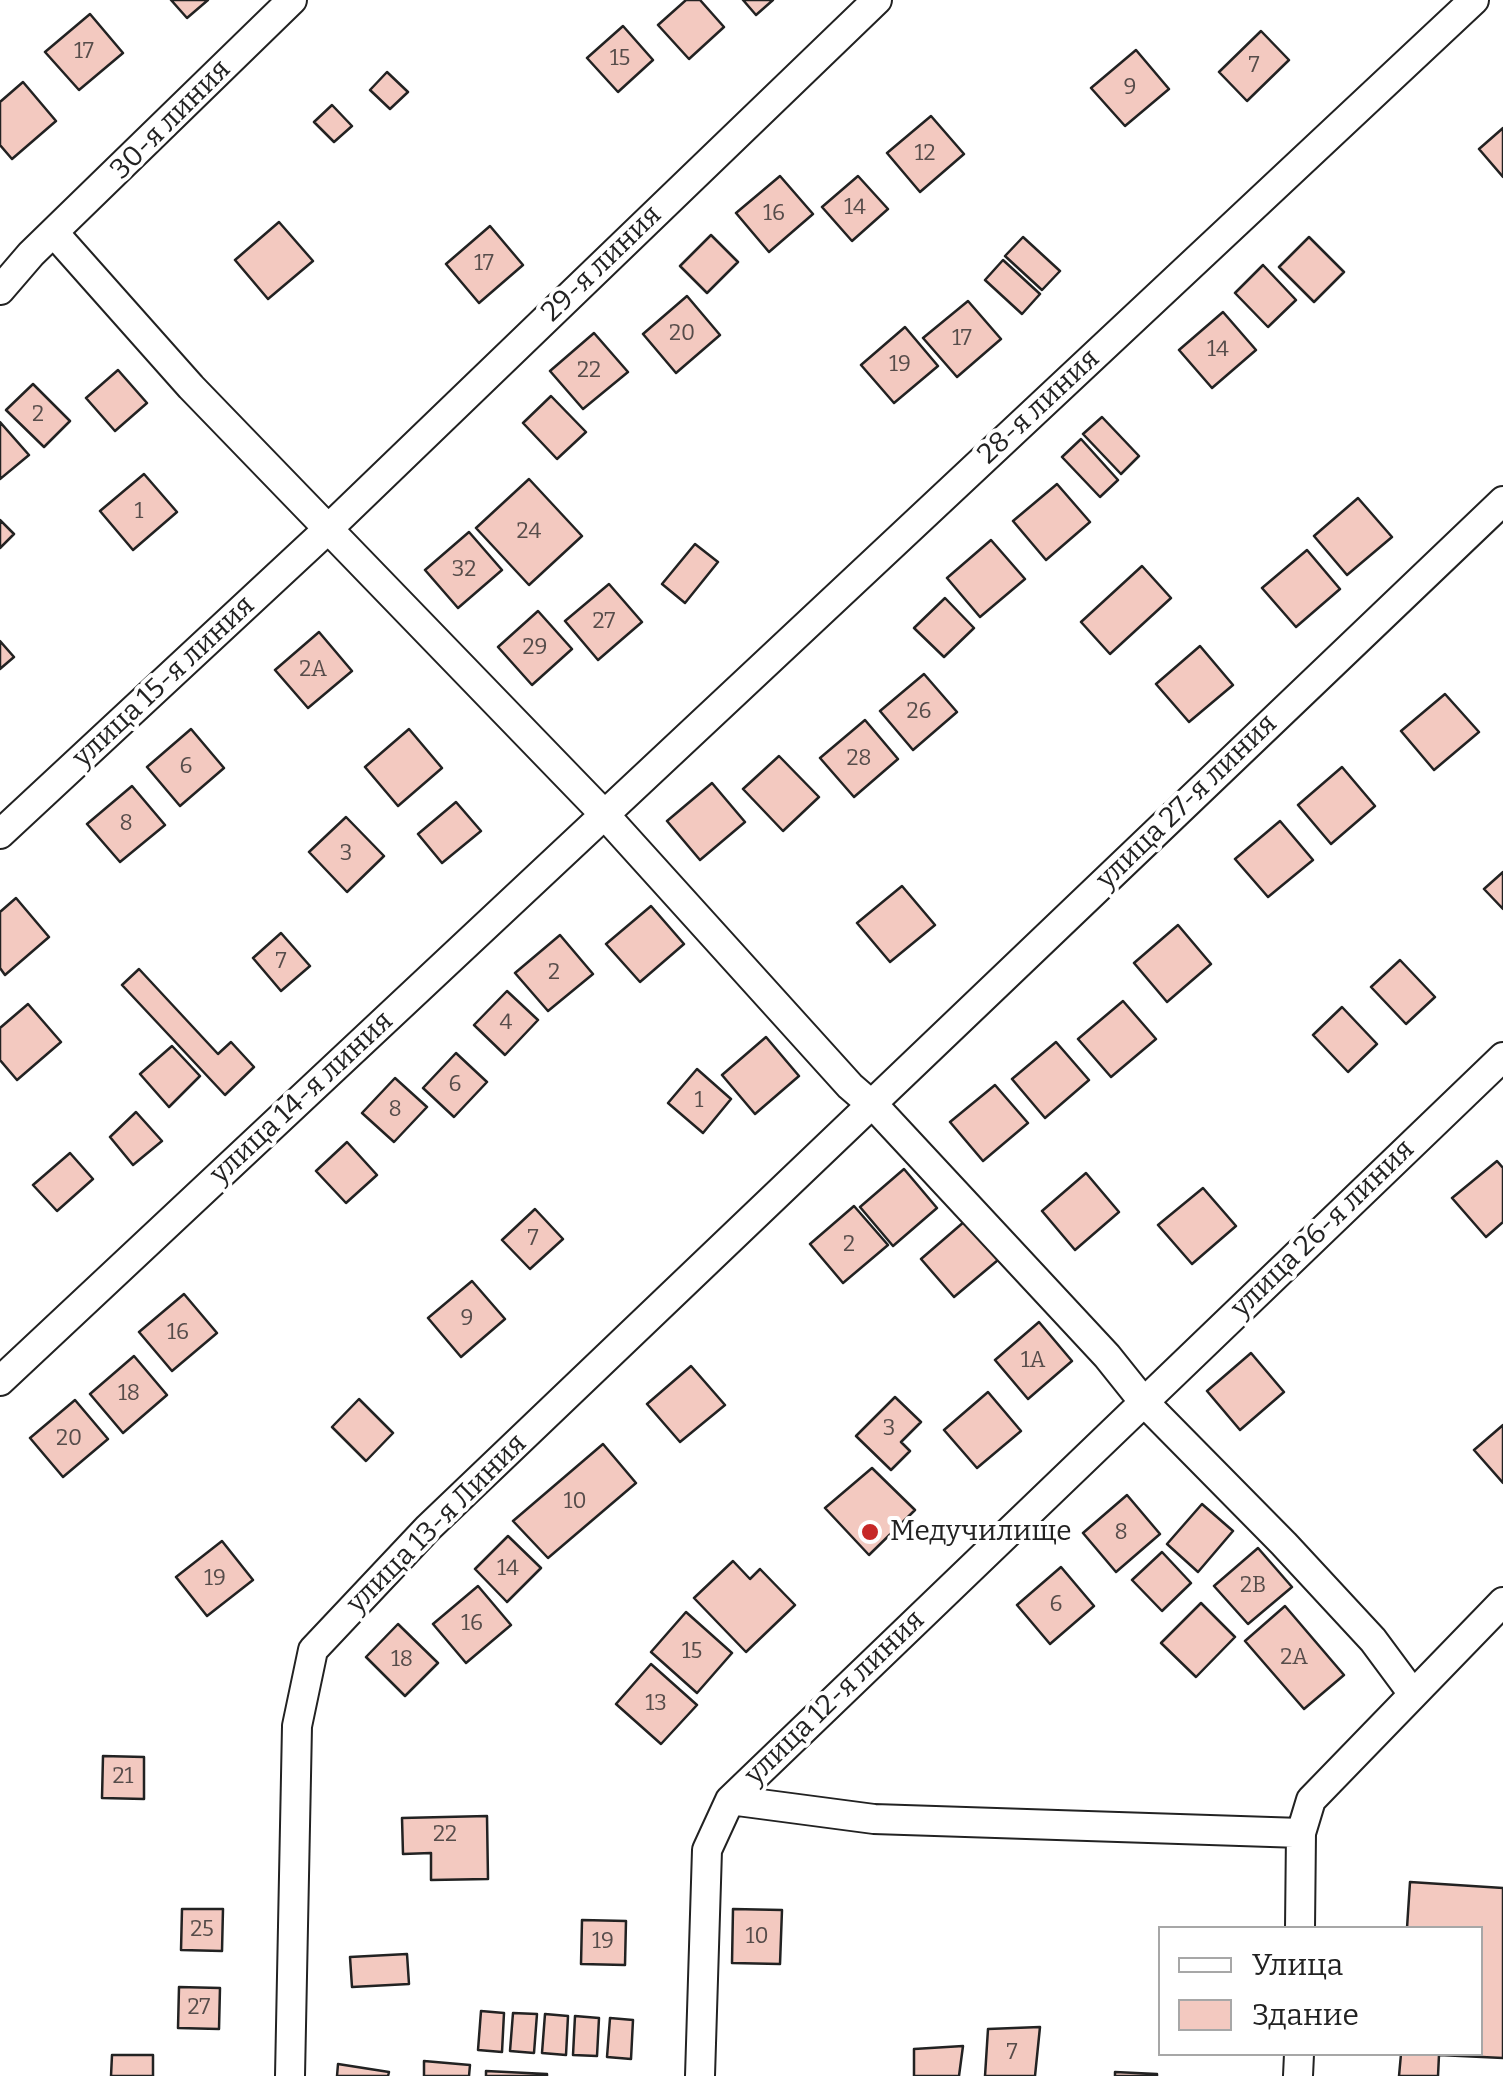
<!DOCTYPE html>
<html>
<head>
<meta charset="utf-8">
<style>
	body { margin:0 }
	#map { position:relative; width:1503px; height:2076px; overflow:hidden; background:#fff; font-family:Bitter,serif }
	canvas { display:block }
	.legend { position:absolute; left:1158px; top:1926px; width:325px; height:130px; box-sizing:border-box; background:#fff; border:2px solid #a7a7a7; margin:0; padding:12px 18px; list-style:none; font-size:30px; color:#222 }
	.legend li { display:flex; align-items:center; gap:20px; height:50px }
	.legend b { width:50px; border:2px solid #a7a7a7 }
</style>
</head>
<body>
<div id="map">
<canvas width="1503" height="2076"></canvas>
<ul class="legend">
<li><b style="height:12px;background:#fff"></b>Улица</li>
<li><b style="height:28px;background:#f3c9c0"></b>Здание</li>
</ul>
</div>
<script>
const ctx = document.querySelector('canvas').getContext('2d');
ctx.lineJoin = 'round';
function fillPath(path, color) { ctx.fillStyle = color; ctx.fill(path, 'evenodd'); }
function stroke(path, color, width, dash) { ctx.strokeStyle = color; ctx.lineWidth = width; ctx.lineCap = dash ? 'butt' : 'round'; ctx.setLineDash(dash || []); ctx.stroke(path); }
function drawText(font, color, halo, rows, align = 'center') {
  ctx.font = font + ' Bitter,serif'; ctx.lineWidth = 8; ctx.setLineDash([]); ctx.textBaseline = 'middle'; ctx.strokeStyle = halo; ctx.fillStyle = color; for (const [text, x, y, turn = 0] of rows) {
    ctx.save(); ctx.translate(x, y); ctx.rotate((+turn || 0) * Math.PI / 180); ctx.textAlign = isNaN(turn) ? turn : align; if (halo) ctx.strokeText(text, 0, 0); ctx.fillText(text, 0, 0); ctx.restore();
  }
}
const building = new Path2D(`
	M171 0H208L187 18Z
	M686 0H700L724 27 689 59 658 25Z
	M743 0H773L756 15Z
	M90 14 123 53 79 90 45 52Z
	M623 26 653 60 618 92 587 58Z
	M1261 31 1289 60 1247 101 1219 72Z
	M1136 50 1169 89 1125 126 1091 88Z
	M387 72 408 92 390 109 370 90Z
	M23 82 56 121 12 159 0 145V102Z
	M332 105 352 126 334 142 314 122Z
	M931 116 964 154 920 192 887 153Z
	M1503 128V177L1479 149Z
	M780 176 813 214 769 252 736 213Z
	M858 176 888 209 852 241 822 207Z
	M279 222 313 261 268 299 235 260Z
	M490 226 523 265 479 303 446 264Z
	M711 235 738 262 707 293 680 266Z
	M1023 237 1060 271 1042 290 1005 256Z
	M1309 237 1344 272 1314 302 1279 267Z
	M1003 260 1040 294 1022 314 985 280Z
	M1263 265 1296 300 1268 327 1235 293Z
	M687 296 720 335 676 373 643 334Z
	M968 301 1001 339 957 377 923 338Z
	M1223 312 1256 350 1212 388 1179 350Z
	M905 327 938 366 894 403 861 365Z
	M594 333 628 372 583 409 550 371Z
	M118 370 147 403 115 431 86 398Z
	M33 384 70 421 44 447 6 410Z
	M551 396 586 432 557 459 523 423Z
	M1102 417 1139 456 1121 474 1083 434Z
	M0 422 29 455 0 479Z
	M1081 439 1118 480 1100 497 1062 457Z
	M144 474 177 512 133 550 100 511Z
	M529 479 582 536 529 585 476 528Z
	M1057 484 1090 522 1046 560 1013 521Z
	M1358 498 1392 537 1347 575 1314 536Z
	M0 520 14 534 0 548Z
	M469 532 502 570 458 608 425 570Z
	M991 540 1025 579 980 617 947 578Z
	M695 544 718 562 685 603 662 584Z
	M1307 550 1340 589 1296 627 1262 588Z
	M1142 566 1171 598 1110 654 1081 622Z
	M609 584 642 622 598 660 565 621Z
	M945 598 974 628 944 657 914 628Z
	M538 611 572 649 532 685 498 647Z
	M319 632 352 671 308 708 275 670Z
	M0 641 14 657 0 669Z
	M1200 646 1233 685 1189 722 1156 684Z
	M924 674 957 712 913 750 880 711Z
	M1445 694 1479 732 1434 770 1401 731Z
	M865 720 898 759 854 797 820 758Z
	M191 729 224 768 180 806 147 767Z
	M409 729 442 768 398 806 365 767Z
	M779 756 819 797 783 831 743 789Z
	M1342 767 1375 806 1331 844 1298 805Z
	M712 783 745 822 700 860 667 821Z
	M132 786 165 825 120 862 87 824Z
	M456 802 481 831 442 863 418 834Z
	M346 817 384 856 347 892 309 852Z
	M1280 821 1313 860 1268 897 1235 859Z
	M1503 872V909L1484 889Z
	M902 886 935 925 890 962 857 923Z
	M16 898 49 937 5 975 0 968V912Z
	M651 906 684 944 640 982 606 944Z
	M1178 925 1211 964 1167 1002 1134 963Z
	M281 933 310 966 281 991 253 958Z
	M560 935 593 974 548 1011 515 973Z
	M1400 960 1435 997 1406 1024 1371 987Z
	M139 969 218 1054 231 1042 254 1067 225 1095 122 985Z
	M507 991 538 1020 505 1055 474 1025Z
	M1123 1001 1156 1039 1111 1077 1078 1039Z
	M28 1004 61 1042 17 1080 0 1060V1028Z
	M1342 1007 1377 1044 1348 1072 1313 1035Z
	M766 1037 799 1076 755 1114 722 1075Z
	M1056 1042 1089 1080 1045 1118 1012 1079Z
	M172 1046 200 1076 169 1107 140 1074Z
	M456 1053 487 1082 454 1117 423 1088Z
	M697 1069 731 1099 703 1133 668 1103Z
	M395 1078 427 1107 394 1142 362 1113Z
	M995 1085 1028 1123 983 1161 950 1122Z
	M136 1112 162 1141 133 1165 110 1137Z
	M347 1142 377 1175 346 1203 316 1171Z
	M70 1153 93 1179 57 1211 33 1185Z
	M1497 1161 1503 1168V1222L1486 1237 1452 1198Z
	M904 1169 937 1208 893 1246 860 1207Z
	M1086 1173 1119 1212 1075 1250 1042 1211Z
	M1203 1188 1236 1226 1192 1264 1158 1225Z
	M854 1206 888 1245 843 1283 810 1244Z
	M535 1209 563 1239 530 1269 502 1240Z
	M965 1221 998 1260 954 1297 921 1259Z
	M472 1281 505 1319 461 1357 428 1318Z
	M184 1294 217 1333 172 1371 139 1332Z
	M1039 1322 1072 1361 1028 1399 995 1360Z
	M1251 1353 1284 1392 1240 1430 1207 1391Z
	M134 1356 167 1395 123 1433 90 1394Z
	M691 1366 725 1405 680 1442 647 1404Z
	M988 1392 1021 1431 977 1468 944 1430Z
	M895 1397 921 1422 901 1442 910 1451 891 1470 856 1436Z
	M359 1399 393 1433 366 1461 332 1427Z
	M75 1400 108 1439 63 1477 30 1438Z
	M1503 1425V1483L1474 1450Z
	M603 1444 636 1483 548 1558 513 1521Z
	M872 1468 915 1510 869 1555 825 1508Z
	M1127 1495 1160 1534 1116 1572 1083 1533Z
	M1202 1504 1233 1531 1198 1572 1167 1544Z
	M508 1536 541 1568 507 1602 475 1569Z
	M222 1541 253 1580 207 1616 176 1577Z
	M1258 1548 1292 1587 1248 1624 1214 1586Z
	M1162 1552 1191 1583 1162 1611 1132 1580Z
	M733 1561 750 1579 760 1569 795 1605 746 1652 694 1598Z
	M1061 1567 1094 1606 1050 1644 1017 1605Z
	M478 1586 511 1625 466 1663 433 1624Z
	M1201 1603 1235 1637 1196 1677 1161 1643Z
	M1285 1606 1344 1675 1304 1709 1245 1641Z
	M686 1612 732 1653 697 1693 651 1652Z
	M398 1624 438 1663 405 1696 366 1657Z
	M651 1664 697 1705 661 1744 616 1704Z
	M103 1756 144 1757V1799L102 1798Z
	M487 1816 488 1879 431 1880V1853L403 1854 402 1818Z
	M1410 1882 1503 1888V2058L1439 2055 1438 2076H1399L1401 2054H1480V1928H1407Z
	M182 1909H223L222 1951 181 1950Z
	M733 1909 782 1910 780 1964 732 1963Z
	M582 1920 626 1921 625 1965 581 1964Z
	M407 1954 409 1984 352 1987 350 1957Z
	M179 1987 220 1988 219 2029 178 2028Z
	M481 2011 504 2013 502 2052 478 2050Z
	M513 2013 537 2014 534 2053 510 2051Z
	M545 2014 568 2016 566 2055 542 2053Z
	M575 2016 599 2018 597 2056 573 2055Z
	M610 2018 633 2020 631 2059 607 2057Z
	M1040 2027 1035 2076H985L988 2029Z
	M963 2046 959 2076H914V2049Z
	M112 2055H153V2076H111Z
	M424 2061 470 2065 469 2076H424Z
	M338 2064 389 2072 388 2076H337Z
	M486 2071 547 2074V2076H486Z
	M1115 2072 1157 2074V2076H1115Z`);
fillPath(building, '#f3c9c0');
stroke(building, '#222', 2.5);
const minor = new Path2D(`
	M55 234 191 387 604 814 850 1086 880 1112 1107 1356 1143 1401 1284 1544 1373 1640 1413 1694
	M0 290 31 254 292 0
	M0 834 327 530 877 0
	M0 1381 1474 0
	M730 1800 874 1819 1301 1833
	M1300 1928 1301 1833 1311 1800 1503 1602
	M290 2076 297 1726 313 1650 428 1528 1503 501
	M700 2076 707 1850 730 1800 1503 1057
	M1298 2076 1299 2054`);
stroke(minor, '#222', 32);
stroke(minor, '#fff', 28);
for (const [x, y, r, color] of [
	[870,1532,10,"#c62828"]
]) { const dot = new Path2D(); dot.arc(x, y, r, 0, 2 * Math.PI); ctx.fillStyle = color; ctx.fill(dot); stroke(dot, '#fff', 4); }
drawText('22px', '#564c4a', null, [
	["17",84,52],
	["15",620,59],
	["7",1254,66],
	["9",1130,88],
	["12",925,154],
	["14",855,208],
	["16",774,214],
	["17",484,264],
	["20",682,334],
	["17",962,339],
	["14",1218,350],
	["19",900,365],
	["22",589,371],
	["2",38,415],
	["1",139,512],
	["24",529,532],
	["32",464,570],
	["27",604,622],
	["29",535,648],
	["2А",313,670],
	["26",919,712],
	["28",859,759],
	["6",186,767],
	["8",126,824],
	["3",346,854],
	["7",281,962],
	["2",554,973],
	["4",506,1023],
	["6",455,1085],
	["1",699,1101],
	["8",395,1110],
	["7",533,1239],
	["2",849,1245],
	["9",467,1319],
	["16",178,1333],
	["1А",1033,1361],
	["18",129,1394],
	["3",889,1429],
	["20",69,1439],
	["10",575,1502],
	["8",1121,1533],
	["14",508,1569],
	["19",215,1579],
	["2В",1253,1586],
	["6",1056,1605],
	["16",472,1624],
	["15",692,1652],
	["2А",1294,1658],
	["18",402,1660],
	["13",656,1704],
	["21",123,1777],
	["22",445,1835],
	["25",202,1930],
	["10",757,1937],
	["19",603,1942],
	["27",199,2008],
	["7",1012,2053]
]);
drawText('28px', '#222', '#fff', [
	["30-я линия",171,120,-45],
	["29-я линия",602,264,-44],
	["28-я линия",1039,407,-43],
	["улица 15-я линия",164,682,-43],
	["улица 27-я линия",1187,802,-44],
	["улица 14-я линия",302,1098,-43],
	["улица 26-я линия",1323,1229,-44],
	["улица 13-я Линия",437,1524,-45],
	["улица 12-я линия",835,1698,-44]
]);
drawText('28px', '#222', '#fff', [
	["Медучилище",890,1532]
], 'left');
</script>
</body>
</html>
